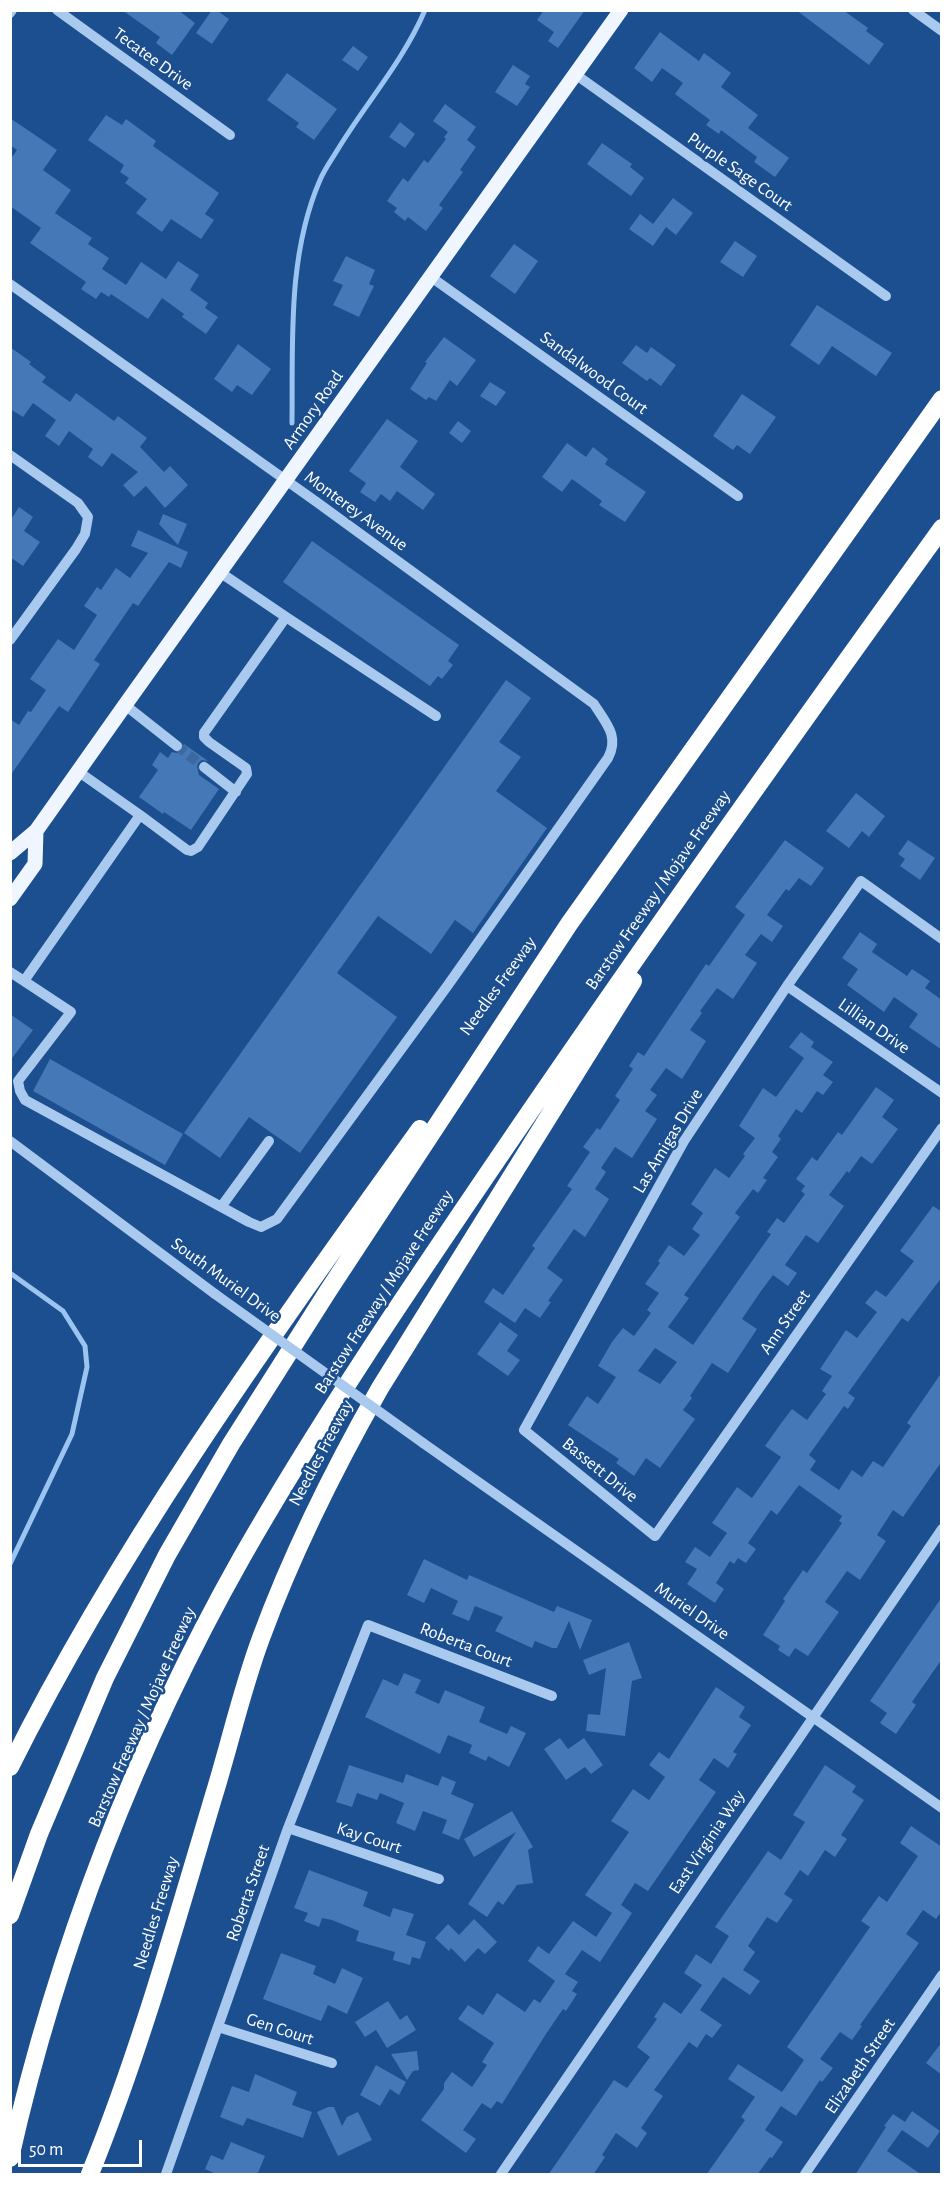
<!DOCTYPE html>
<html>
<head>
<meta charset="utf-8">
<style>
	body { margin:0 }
	#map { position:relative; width:952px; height:2185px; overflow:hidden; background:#1b4f8f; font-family:"Alegreya Sans",sans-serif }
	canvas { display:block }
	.frame { position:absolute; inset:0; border:12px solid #fff; pointer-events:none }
	.scale { position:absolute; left:18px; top:2140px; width:124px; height:27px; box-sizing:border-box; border:3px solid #fff; border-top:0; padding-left:8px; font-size:18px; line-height:21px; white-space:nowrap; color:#fff; -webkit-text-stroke:4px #1b4f8f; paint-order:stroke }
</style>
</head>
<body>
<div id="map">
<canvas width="952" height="2185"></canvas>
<div class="frame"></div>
<div class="scale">50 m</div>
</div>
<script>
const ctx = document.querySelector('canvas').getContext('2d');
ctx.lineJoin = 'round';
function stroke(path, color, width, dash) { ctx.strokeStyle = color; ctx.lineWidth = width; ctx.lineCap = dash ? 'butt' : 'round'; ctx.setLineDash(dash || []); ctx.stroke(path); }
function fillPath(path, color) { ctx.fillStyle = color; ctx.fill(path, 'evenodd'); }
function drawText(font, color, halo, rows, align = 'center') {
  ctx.font = font + ' "Alegreya Sans",sans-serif'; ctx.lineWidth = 5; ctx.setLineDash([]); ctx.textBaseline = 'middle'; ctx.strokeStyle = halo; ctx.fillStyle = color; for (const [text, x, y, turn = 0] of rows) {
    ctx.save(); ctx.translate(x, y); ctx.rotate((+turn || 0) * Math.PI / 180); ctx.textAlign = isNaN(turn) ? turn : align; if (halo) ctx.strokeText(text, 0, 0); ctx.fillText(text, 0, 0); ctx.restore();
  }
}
stroke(new Path2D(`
	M292 423C293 343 287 256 320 180 324 170 332 159 338 149 366 103 404 60 425 10
	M10 1273 63 1311 85 1346 87 1367 72 1434 10 1564`), '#9cc4f0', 5);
fillPath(new Path2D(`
	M122 10H178L195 23 172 55 156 43 160 37Z
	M212 10H216L229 19 212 44 196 33Z
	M544 10H585L558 48 548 41 554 32 537 20Z
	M796 10H843L868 28 866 31 884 44 869 65Z
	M660 32 699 61 704 53 731 73 721 87 758 115 748 128 789 158 775 177 754 162 757 157 721 130 719 134 706 125 710 120 675 94 683 83 662 68 652 82 634 68Z
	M353 46 368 57 358 71 342 60Z
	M513 65 530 76 525 84 530 87 517 106 495 92Z
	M287 73 337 109 314 140 296 127 299 123 267 100Z
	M445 104 476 127 467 140 476 147 460 170 463 172 439 205 443 208 426 231 408 217 405 221 394 212 397 208 387 201 403 178 408 182 424 160 428 163 446 139 444 137 448 132 433 121Z
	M106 115 122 125 126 119 156 141 153 146 219 193 205 214 214 220 201 239 171 219 162 232 136 213 147 199 125 183 129 178 120 172 124 165 88 140Z
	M10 118 57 150 43 170 71 190 55 213 92 238 88 244 109 258 102 269 126 285 141 262 166 279 178 261 199 275 190 290 208 303 205 308 218 317 206 334 182 317 184 314 162 298 148 319 111 294 109 297 101 292 96 299 81 289 86 282 30 243 41 228 10 206V160L17 150 10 145Z
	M400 122 415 134 405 148 389 137Z
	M602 143 632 164 630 167 644 178 631 196 587 164Z
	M673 198 693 213 676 235 666 227 653 246 629 229 640 214 653 224Z
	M735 241 757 256 743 277 720 262Z
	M514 244 538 261 515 294 490 276Z
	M346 256 375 270 369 284 374 286 359 317 333 305 343 285 333 281Z
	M817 305 892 353 876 376 832 346 819 365 790 345Z
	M444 337 476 360 457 386 450 380 436 401 429 397 426 400 410 389 427 363 425 362Z
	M238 344 271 369 252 395 237 385 232 392 214 379Z
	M636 345 647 353 651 347 676 365 661 386 650 378 647 381 622 363Z
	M10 347 31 362 29 364 46 377 42 382 70 402 76 393 114 421 118 416 147 438 140 447 164 472 170 466 188 485 165 508 146 486 134 497 123 485 138 472 112 453 102 467 88 457 93 449 69 431 59 446 45 436 56 420 33 403 23 417 10 409Z
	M490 382 506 392 496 406 480 396Z
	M742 394 776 417 750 454 737 445 733 450 713 436Z
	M387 419 418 441 400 467 435 494 423 510 397 491 390 501 381 494 375 502 360 492 366 483 349 471Z
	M458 421 471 431 462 443 449 433Z
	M567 443 586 457 593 447 608 459 605 464 646 492 625 522 599 505 602 501 572 479 562 492 542 477Z
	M19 507 33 517 24 531 40 542 23 566 10 557V521Z
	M163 514 187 524 178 545 159 524Z
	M138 530 188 552 181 568 169 562 138 606 133 603 94 660 100 664 68 712 59 706 10 776V719L19 725 28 711 31 712 46 690 30 679 58 639 74 650 97 615 84 606 97 587 101 590 116 568 130 578 148 553 131 546Z
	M312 541 459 645 448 661 453 665 442 679 438 676 430 686 283 582Z
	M506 680 531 698 499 742 521 757 496 791 547 828 473 933 455 920 431 954 378 916 337 973 397 1017 300 1153 249 1117 220 1158 184 1133Z
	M184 744 208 761 202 760 198 763 197 767 199 775 219 789 191 830 164 812 163 814 139 797 158 770 152 765 160 752 168 758 172 752 177 753 182 751Z
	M856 793 885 816 869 837 862 831 849 848 826 831Z
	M785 840 824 868 811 886 799 878 789 891 786 889 767 915 783 926 772 942 761 934 745 955 757 963 733 999 717 988 700 1011 702 1013 690 1030 706 1041 682 1079 666 1068 650 1090 657 1095 645 1111 657 1119 632 1158 615 1147 601 1168 606 1172 595 1189 609 1199 585 1237 574 1229 547 1268 563 1280 548 1301 551 1302 540 1318 525 1308 515 1323 484 1302 493 1288 503 1295 535 1248 532 1246 572 1189 567 1186 590 1152 583 1147 597 1128 600 1130 620 1100 615 1096 633 1069 629 1066 638 1052 644 1056 706 964 709 966 745 915 735 907Z
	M908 840 935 858 920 880 900 866 905 859 898 854Z
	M860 932 877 944 872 952 907 976 912 969 930 981 925 988 942 1000V1050L909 1027 918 1014 894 997 884 1012 847 985 858 969 842 958Z
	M10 1014 33 1030 10 1061Z
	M801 1032 814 1042 811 1047 833 1062 823 1075 833 1082 823 1095 817 1091 802 1113 796 1109 778 1136 781 1139 772 1152 778 1157 763 1178 767 1180 758 1193 753 1189 735 1213 740 1217 684 1295 689 1298 668 1327 693 1345 771 1234 767 1232 777 1218 784 1223 805 1194 801 1191 805 1186 796 1179 812 1157 817 1161 838 1132 842 1135 876 1087 894 1100 882 1117 898 1129 872 1164 861 1156 849 1173 847 1171 829 1195 844 1206 818 1243 806 1235 785 1265 797 1273 788 1286 773 1275 761 1291 742 1319 757 1329 728 1373 712 1363 690 1396 692 1398 683 1410 695 1419 660 1468 646 1458 634 1476 616 1463 619 1459 568 1425 587 1396 598 1404 616 1377 598 1366 612 1342 623 1328 634 1336 651 1313 647 1310 659 1293 645 1284 660 1263 658 1261 669 1245 684 1256 700 1235 692 1229 703 1213 691 1204 715 1168 729 1178 745 1156 743 1154 755 1138 739 1126 763 1088 776 1097 804 1058 789 1047ZM655 1348 677 1362 660 1384 638 1371Z
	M50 1059 183 1134 165 1165 33 1091Z
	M933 1206 942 1212V1277L908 1322 902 1318 848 1393 855 1398 848 1409 844 1406 809 1455 816 1461 810 1470 839 1490 852 1470 862 1477 873 1461 883 1467 911 1426 907 1423 942 1372V1461L903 1517 893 1510 877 1535 886 1541 860 1580 847 1571 825 1602 839 1612 808 1656 795 1648 789 1657 778 1650 780 1646 763 1635 785 1601 783 1599 803 1570 807 1573 842 1523 839 1521 842 1516 799 1485 777 1515 771 1510 755 1533 748 1543 756 1549 746 1563 738 1558 734 1564 730 1561 716 1583 724 1589 715 1603 687 1584 697 1569 685 1562 695 1547 710 1557 727 1533 712 1523 737 1487 752 1498 781 1457 765 1446 782 1422 792 1409 807 1420 826 1394 822 1391 832 1376 820 1369 846 1330 857 1338 877 1312 865 1303 876 1290 886 1297 914 1261 900 1251Z
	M500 1322 518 1335 507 1351 520 1360 508 1376 477 1354Z
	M424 1559 467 1580 469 1575 554 1612 557 1606 592 1620 580 1650 569 1621 557 1648H552L535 1641 532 1648 495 1631 503 1617 475 1606 469 1621 452 1614 458 1601 431 1588 424 1603 407 1595Z
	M942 1597V1659L912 1702 916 1705 896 1734 880 1723 887 1713 870 1701Z
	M629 1642 642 1678 632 1681 625 1736 586 1731 588 1714 600 1715 606 1668 589 1675 583 1660Z
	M404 1673 421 1680 415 1693 439 1704 445 1690 485 1707 479 1722 507 1734 511 1726 526 1733 509 1767 488 1756 486 1761 469 1753 472 1745 448 1735 440 1754 365 1717 383 1679 398 1686Z
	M716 1687 745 1707 739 1717 751 1725 733 1752 737 1754 728 1768 714 1758 699 1780 716 1792 648 1891 635 1883 621 1905 632 1913 600 1962 582 1950 565 1974 578 1982 572 1991 577 1994 566 2011 563 2009 546 2034 502 2104 497 2101 491 2109 482 2103 463 2130 476 2139 466 2153 421 2120 444 2089V2083L452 2072 472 2087 487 2065 482 2062 494 2043 458 2019 468 2005 483 2015 497 1993 525 2012 534 1999 540 2003 555 1981 528 1961 538 1946 549 1954 573 1921 596 1937 612 1913 585 1895 629 1832 611 1821 633 1789 649 1800 665 1777 649 1765 659 1752 669 1759Z
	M560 1738 568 1749 584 1738 603 1765 591 1774 585 1767 566 1780 544 1749Z
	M349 1765 403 1783 406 1774 438 1786 442 1776 456 1782 451 1794 474 1804 459 1840 442 1833 447 1820 423 1811 415 1831 396 1823 404 1803 380 1793 377 1800 357 1793 352 1807 336 1802Z
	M825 1765 856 1786 852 1792 864 1800 841 1835 847 1839 835 1857 825 1850 808 1876 800 1870 784 1894 793 1900 777 1923 767 1917 748 1946 755 1952 743 1970 760 1981 750 1995 723 1977 700 2010 722 2025 712 2038 706 2034 697 2048 689 2042 654 2090 663 2096 641 2128 647 2133 637 2148 616 2133 602 2155 605 2157 593 2175H548L614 2080 627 2088 650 2057 637 2047 657 2019 654 2017 664 2002 681 2014 702 1985 684 1973 696 1954 711 1964 729 1936 715 1927 768 1851 781 1860 805 1822 793 1815Z
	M512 1811 533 1847 528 1850 533 1883 517 1885 503 1905 498 1901 487 1917 468 1904 516 1832 474 1857 464 1839Z
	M911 1826 942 1847V1910L936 1919 923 1910 906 1934 919 1943 860 2025 862 2026 852 2040 840 2032 820 2059 833 2068 822 2082 820 2080 796 2116 781 2106 765 2130 783 2142 772 2158 770 2157 757 2175H706L745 2120 741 2117 755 2097 728 2079 738 2064 782 2092 804 2060 787 2047 870 1927 861 1921 879 1896 887 1902 918 1856 900 1843Z
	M309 1870 368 1892 363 1906 390 1917 393 1908 414 1914 406 1935 426 1942 420 1959 412 1957 410 1965 393 1960 395 1952 356 1941 359 1931 332 1920 322 1918 319 1927 304 1921 308 1913 294 1908Z
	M474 1919 497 1942 485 1954 478 1948 465 1962 451 1948 449 1951 435 1938 448 1924 459 1935Z
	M281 1953 316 1966 313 1974 335 1984 342 1968 363 1978 347 2014 328 2005 321 2021 263 1999Z
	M388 2001 400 2020 407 2015 416 2030 387 2048 376 2030 365 2037 355 2022Z
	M942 2042V2075L926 2063Z
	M417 2051 419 2070 413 2071 407 2080 391 2054Z
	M376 2065 406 2082 399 2095 390 2089 380 2106 360 2095Z
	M255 2074 297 2092 292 2105 312 2112 303 2138 247 2118 243 2126 220 2117 232 2086 249 2092Z
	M328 2107H334L342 2126 347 2117 358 2112 372 2140 338 2156 317 2112Z
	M912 2111 940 2131 928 2148 902 2130 887 2151 922 2175H855L886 2127 884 2126 893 2114 905 2122Z
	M231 2142 265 2156 257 2175H218L205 2169 211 2155 223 2160Z`), '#4478b7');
stroke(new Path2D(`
	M177 746 204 767`), '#3d69a0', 10, [10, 5]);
stroke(new Path2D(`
	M57 10 230 135
	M913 10 942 31
	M10 13 12 10
	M575 74 886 296
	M431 277 738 496
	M10 284 318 503 594 704C605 722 620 736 608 758L448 985 277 1219 261 1227 249 1222 25 1100 20 1091 18 1081 71 1012 24 981 140 815 187 850 191 851 198 847 247 774 246 768 209 742 204 737V733L286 617 436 716
	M10 455 78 503 88 517 85 534 76 549 10 640
	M221 573 286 617
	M125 705 177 746
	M204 767 236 792
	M79 772 140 815
	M942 939 861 881 787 986 684 1141 524 1430 655 1536 942 1128
	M10 972 24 981
	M787 986 942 1093
	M10 1141 215 1294
	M221 1207 269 1141
	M423 1443 942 1808
	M288 1828 439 1879
	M218 2027 332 2063
	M166 2174 288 1828 368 1625 552 1696
	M501 2174 942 1529
	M805 2174 942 1975`), '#a9c9ee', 10);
stroke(new Path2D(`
	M10 853 36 831 125 705 621 10
	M10 899 35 864 36 831`), '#f0f6ff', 15);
stroke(new Path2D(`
	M10 1767C123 1540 273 1334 420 1129
	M10 1915 39 1834 105 1678 167 1555 231 1444 328 1291 569 924 942 399
	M10 2158C57 1949 137 1743 242 1557 320 1420 410 1288 499 1157 643 945 792 736 942 528
	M90 2174C140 2051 176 1922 214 1795 230 1743 242 1689 261 1638 293 1551 334 1469 380 1388L633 981`), '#fff', 18);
stroke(new Path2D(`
	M215 1294 423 1443`), '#a9c9ee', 10);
drawText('18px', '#fff', '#1b4f8f', [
	["Tecatee Drive",153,59,36],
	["Purple Sage Court",740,172,35],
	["Sandalwood Court",594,373,36],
	["Armory Road",313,410,-55],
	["Monterey Avenue",356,511,36],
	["Barstow Freeway / Mojave Freeway",658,890,-55],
	["Needles Freeway",498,986,-54],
	["Lillian Drive",874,1026,35],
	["Las Amigas Drive",668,1141,-59],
	["South Muriel Drive",226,1280,36],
	["Barstow Freeway / Mojave Freeway",384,1292,-57],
	["Ann Street",785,1322,-55],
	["Needles Freeway",321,1453,-62],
	["Bassett Drive",600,1470,39],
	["Muriel Drive",692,1611,35],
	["Roberta Court",466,1645,21],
	["Barstow Freeway / Mojave Freeway",142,1717,-66],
	["Kay Court",369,1838,18],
	["East Virginia Way",707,1842,-56],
	["Roberta Street",248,1893,-71],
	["Needles Freeway",156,1913,-73],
	["Gen Court",280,2029,18],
	["Elizabeth Street",860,2066,-56]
]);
</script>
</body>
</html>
